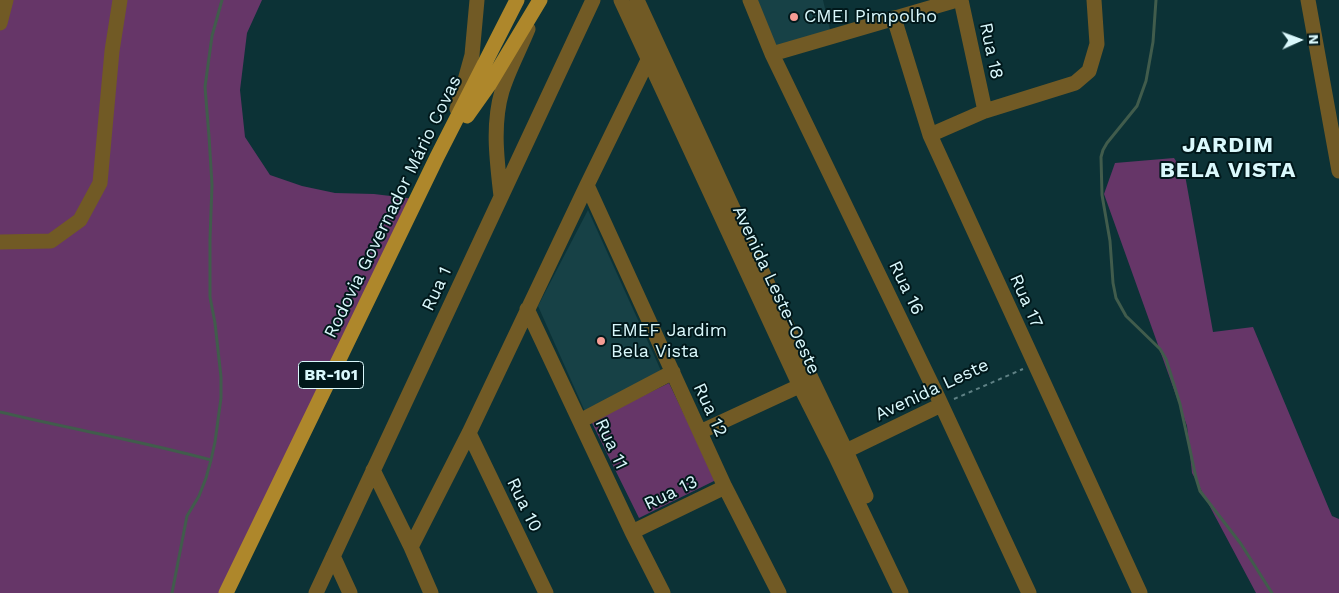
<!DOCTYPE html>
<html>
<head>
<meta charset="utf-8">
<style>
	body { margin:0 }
	#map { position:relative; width:1339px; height:593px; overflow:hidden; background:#0c3236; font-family:"Work Sans",sans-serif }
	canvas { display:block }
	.north { position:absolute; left:1274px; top:15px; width:50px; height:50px; -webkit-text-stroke:4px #01181b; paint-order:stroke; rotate:88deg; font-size:14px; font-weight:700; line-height:20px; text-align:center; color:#daf8fc }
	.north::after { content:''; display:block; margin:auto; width:18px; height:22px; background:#daf8fc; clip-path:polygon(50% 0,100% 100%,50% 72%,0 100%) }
</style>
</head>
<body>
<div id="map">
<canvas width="1339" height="593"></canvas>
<div class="north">N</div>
</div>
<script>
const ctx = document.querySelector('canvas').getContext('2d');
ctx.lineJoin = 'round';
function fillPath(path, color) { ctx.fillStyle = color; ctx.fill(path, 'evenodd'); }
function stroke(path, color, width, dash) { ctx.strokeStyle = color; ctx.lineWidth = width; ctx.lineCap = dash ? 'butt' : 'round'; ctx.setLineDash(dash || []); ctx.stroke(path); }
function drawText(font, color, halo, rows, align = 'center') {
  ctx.font = font + ' "Work Sans",sans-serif'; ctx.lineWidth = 4; ctx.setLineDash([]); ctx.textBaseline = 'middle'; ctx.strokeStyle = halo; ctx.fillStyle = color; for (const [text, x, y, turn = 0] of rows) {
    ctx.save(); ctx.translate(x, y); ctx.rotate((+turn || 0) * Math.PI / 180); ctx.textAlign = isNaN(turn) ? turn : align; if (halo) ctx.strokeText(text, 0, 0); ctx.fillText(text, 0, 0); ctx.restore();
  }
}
fillPath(new Path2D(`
	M755 0H823L831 34 773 49Z
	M588 210 663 375 587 416 538 306Z`), '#174146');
fillPath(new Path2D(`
	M0 0H262L247 33 240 90 245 137 270 175 302 186 335 193 374 194 415 199 225 593H0Z
	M1174 158 1185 175 1213 332 1253 327 1332 516 1339 519V593H1256L1192 473 1187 426 1104 194 1115 163Z
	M669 383 716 480 639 518 591 421Z`), '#663668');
stroke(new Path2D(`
	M1156 0 1153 42 1146 81 1137 106 1107 143 1103 150 1101 157 1102 195 1110 241 1113 283 1116 298 1126 316 1160 349 1166 359 1180 404 1189 445 1196 478 1200 491 1241 544 1272 593
	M0 412C70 429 142 441 211 460
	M172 593 187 516 199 496 206 478 211 460 215 442 221 398V377L215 323 210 297V239L212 185 209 136 205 87 212 36 222 0`), '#415c4c', 3);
stroke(new Path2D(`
	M954 399 1023 369`), '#5f8185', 2, [4, 4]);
stroke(new Path2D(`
	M621 0 800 386 835 455 901 593
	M637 0 812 380 846 451 866 496
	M750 0 772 54 935 391 1029 593
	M961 0 985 111
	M1308 0 1339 171
	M894 18 930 135 1140 593
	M0 23 6 0
	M772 54 957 0
	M457 109 472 55 477 0
	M930 135 985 111 1075 83 1089 71 1097 44 1094 0
	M587 185 725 487 779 593
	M501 196C497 161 492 125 502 91 508 71 520 49 528 29
	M0 242 51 241 80 220 100 183 112 51 120 0
	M527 309 632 532 663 593
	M580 421 673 372
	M700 432 808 382
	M469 433 546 593
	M846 451 941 405
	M373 470 411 547 431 593
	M632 532 725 487
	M411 547 469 433 587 185 648 60 654 57
	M333 556 350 593
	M316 593 593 0`), '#715a25', 15);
stroke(new Path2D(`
	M467 116 489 85 540 0
	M226 593 437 157 517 0`), '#ae872b', 15);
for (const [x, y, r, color] of [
	[794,17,5,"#f59c94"],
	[601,341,5,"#f59c94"]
]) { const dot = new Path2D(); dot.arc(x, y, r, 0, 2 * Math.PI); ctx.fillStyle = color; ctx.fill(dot); stroke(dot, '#01181b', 2); }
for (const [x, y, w] of [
	[331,375,65]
]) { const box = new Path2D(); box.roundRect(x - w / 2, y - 13.5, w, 27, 4); ctx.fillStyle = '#01181b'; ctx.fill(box); stroke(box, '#daf8fc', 1); }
drawText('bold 16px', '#daf8fc', null, [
	["BR-101",331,375]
]);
drawText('18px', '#daf8fc', '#01181b', [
	["CMEI Pimpolho",804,17],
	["EMEF Jardim",611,331],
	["Bela Vista",611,352]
], 'left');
drawText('18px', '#daf8fc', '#01181b', [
	["Rua 18",991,51,78],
	["Rodovia Governador Mário Covas",393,207,-64],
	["Rua 16",906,288,64],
	["Rua 1",437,289,-65],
	["Avenida Leste-Oeste",776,290,65],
	["Rua 17",1026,301,66],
	["Avenida Leste",932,390,-25],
	["Rua 12",710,410,65],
	["Rua 11",611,444,65],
	["Rua 13",671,493,-26],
	["Rua 10",524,505,64]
]);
ctx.letterSpacing = '1px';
drawText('bold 22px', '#daf8fc', '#01181b', [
	["JARDIM",1228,146],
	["BELA VISTA",1228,171]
]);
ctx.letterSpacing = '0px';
</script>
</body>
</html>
